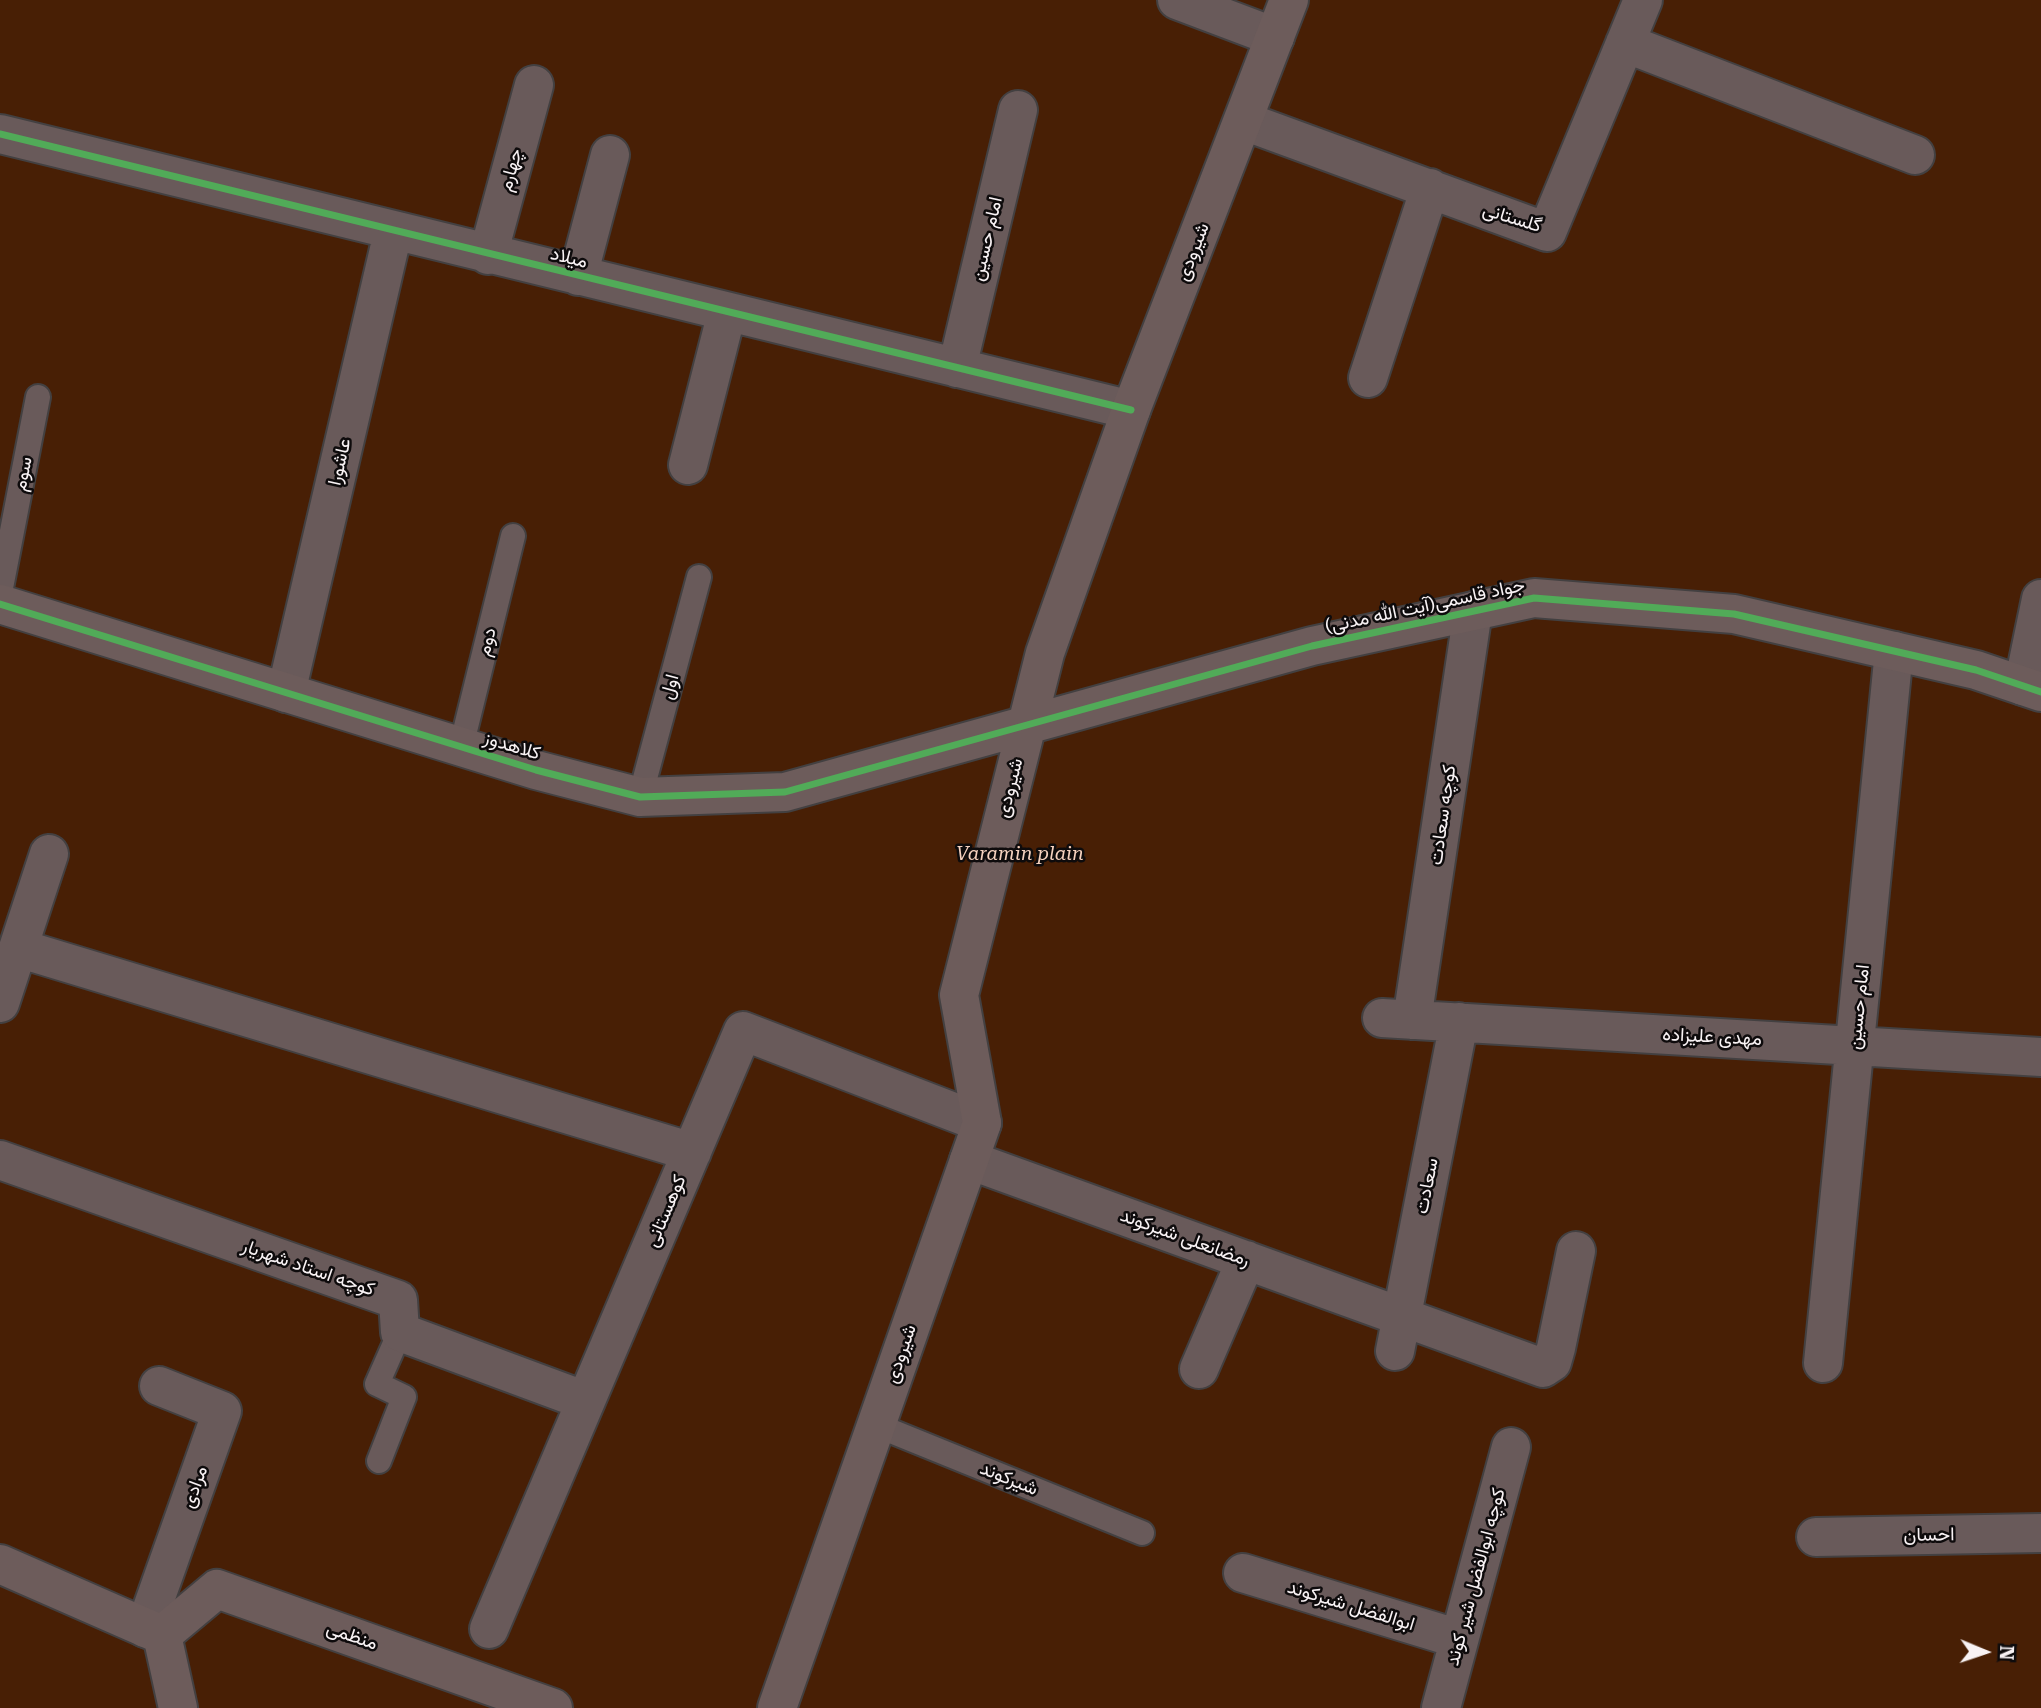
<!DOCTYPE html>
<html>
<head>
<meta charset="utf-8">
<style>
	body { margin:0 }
	#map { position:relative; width:2041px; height:1708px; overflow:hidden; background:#262224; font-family:"Roboto Serif",serif }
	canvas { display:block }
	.north { position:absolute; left:1950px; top:1617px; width:70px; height:70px; -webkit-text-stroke:5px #0e0b0c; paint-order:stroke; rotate:92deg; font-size:19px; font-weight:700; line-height:28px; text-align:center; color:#f8f2f4 }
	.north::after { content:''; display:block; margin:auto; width:24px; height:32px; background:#f8f2f4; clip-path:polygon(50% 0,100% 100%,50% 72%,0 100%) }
</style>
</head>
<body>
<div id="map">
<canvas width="2041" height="1708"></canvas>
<div class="north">N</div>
</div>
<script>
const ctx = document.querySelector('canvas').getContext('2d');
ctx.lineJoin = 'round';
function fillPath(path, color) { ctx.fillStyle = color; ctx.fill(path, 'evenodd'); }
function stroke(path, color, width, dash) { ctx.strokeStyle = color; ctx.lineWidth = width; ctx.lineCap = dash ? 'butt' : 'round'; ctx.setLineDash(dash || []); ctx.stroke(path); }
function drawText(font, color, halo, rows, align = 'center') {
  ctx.font = font + ' "Roboto Serif",Vazirmatn,serif'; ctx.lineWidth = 5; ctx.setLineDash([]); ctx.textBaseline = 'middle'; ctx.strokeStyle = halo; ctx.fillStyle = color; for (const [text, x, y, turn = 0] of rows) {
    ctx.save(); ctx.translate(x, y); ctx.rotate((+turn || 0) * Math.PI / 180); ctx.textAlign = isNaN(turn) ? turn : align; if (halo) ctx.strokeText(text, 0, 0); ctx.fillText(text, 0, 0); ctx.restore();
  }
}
fillPath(new Path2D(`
	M0 0H2041V1708H0Z`), '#481f05');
const lane = new Path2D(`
	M0 593 38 397
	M461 747 513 536
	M640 797 699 577
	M876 1425 1142 1533
	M379 1461 404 1397 377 1384 400 1332`);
const street = new Path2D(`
	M1177 0 1275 37
	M1625 43 1915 155
	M1244 121 1547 232 1643 0
	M0 134 1131 410
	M488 255 534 85
	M578 276 610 155
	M957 368 1018 110
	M1368 378 1430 188
	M688 465 727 312
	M2023 686 2041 599
	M286 693 393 232
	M18 948 692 1152
	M0 1003 49 854
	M1382 1018 2041 1057
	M1412 1020 1473 611
	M0 1160 398 1300 400 1332 586 1401
	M969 1160 1543 1368 1552 1362 1556 1348 1576 1251
	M1395 1351 1459 1022
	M1823 1363 1894 651
	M1199 1369 1246 1260
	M1816 1537 2041 1533
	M1243 1573 1459 1639
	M145 1628 222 1411 159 1386
	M489 1629 743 1031 982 1123
	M1441 1708 1511 1447`);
const secondary = new Path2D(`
	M0 604 536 770 640 797 785 792 1312 646 1534 598 1734 614 1976 670 2041 692
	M0 1564 162 1635
	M178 1708 162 1635 217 1589 553 1708
	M777 1708 982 1123 959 995 1045 653 1131 410 1289 0`);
stroke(lane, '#434041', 28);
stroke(street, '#434041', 42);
stroke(secondary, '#434041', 42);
stroke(lane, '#695a5a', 24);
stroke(street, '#695a5a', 38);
stroke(secondary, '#6d5c5b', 38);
stroke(new Path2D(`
	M0 134 1131 410
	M0 604 536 770 640 797 785 792 1312 646 1534 598 1734 614 1976 670 2041 692`), '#51ab58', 7);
drawText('19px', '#f8f2f4', '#0e0b0c', [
	["چهارم",511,170,-75],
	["گلستانی",1512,218,17],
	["امام حسین",987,239,-77],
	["شیرودی",1193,252,-69],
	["میلاد",569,258,14],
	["عاشورا",340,462,-77],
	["سوم",23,474,-79],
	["جواد قاسمی(آیت الله مدنی)",1425,606,-12],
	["دوم",487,642,-76],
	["اول",670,687,-75],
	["کلاهدوز",512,746,17],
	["شیرودی",1010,788,-76],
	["کوچه سعادت",1443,815,-82],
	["امام حسین",1859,1007,-84],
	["مهدی علیزاده",1712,1037,3],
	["سعادت",1427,1186,-79],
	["کوهستانی",666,1211,-67],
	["رمضانعلی شیرکوند",1185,1238,20],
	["کوچه استاد شهریار",308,1268,19],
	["شیرودی",901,1354,-71],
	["شیرکوند",1009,1479,22],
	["مرادی",195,1487,-70],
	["احسان",1929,1535,-1],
	["کوچه ابوالفضل شیر کوند",1476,1577,-75],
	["ابوالفضل شیرکوند",1351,1606,17],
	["منظمی",352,1636,19]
]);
drawText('italic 19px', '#f6d2bf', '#0e0b0c', [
	["Varamin plain",1020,854]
]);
</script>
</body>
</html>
